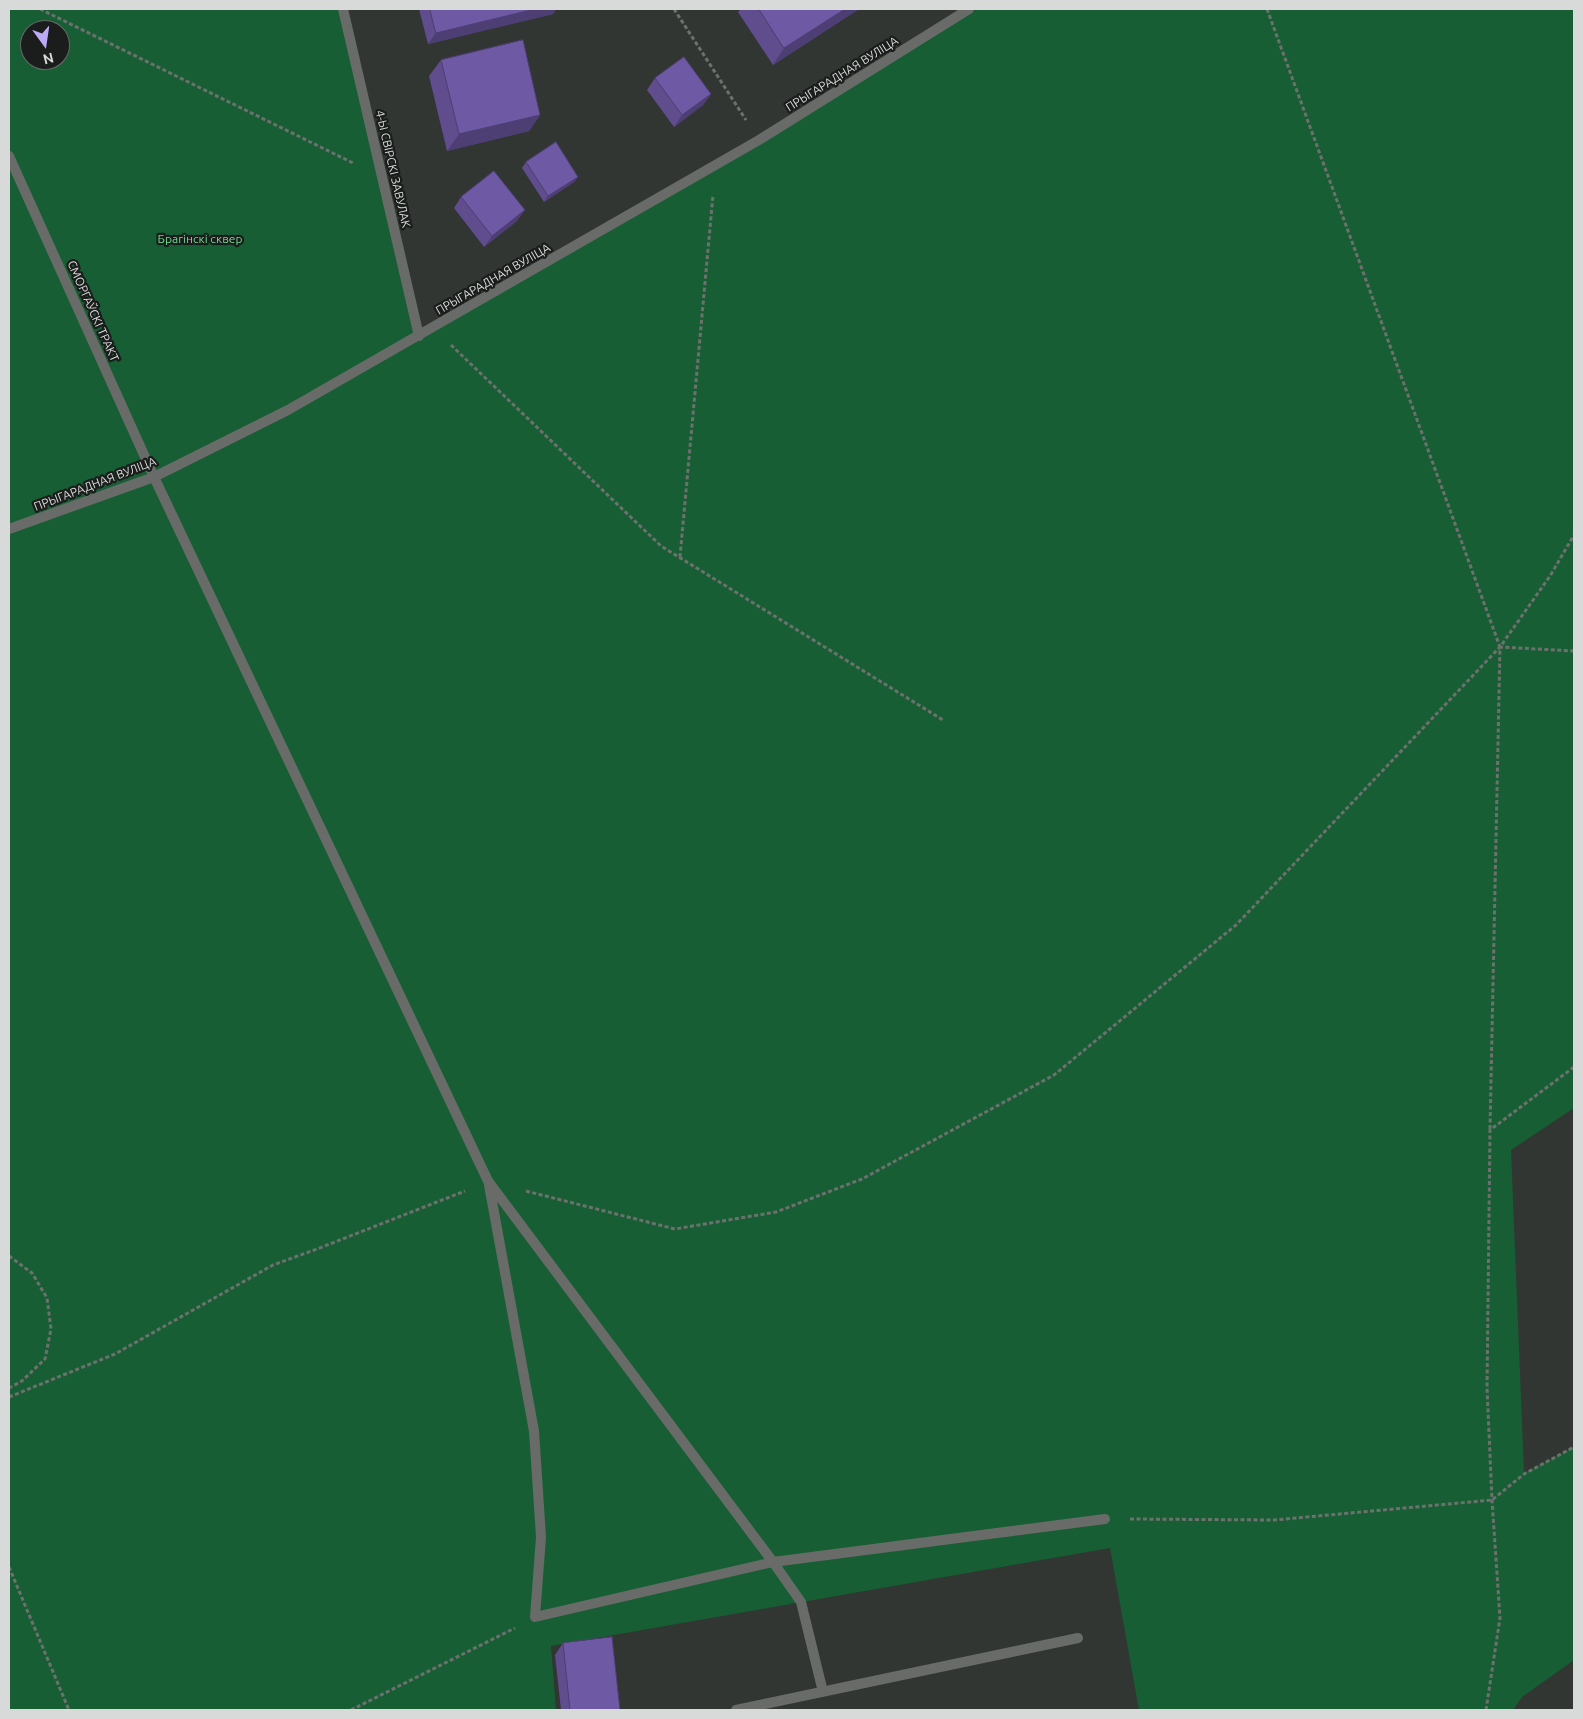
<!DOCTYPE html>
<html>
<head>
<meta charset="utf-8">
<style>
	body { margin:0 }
	#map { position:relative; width:1583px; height:1719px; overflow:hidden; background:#313632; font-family:Ubuntu,sans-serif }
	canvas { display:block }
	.frame { position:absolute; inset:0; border:10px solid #d7dad8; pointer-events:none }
	.north { position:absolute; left:20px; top:20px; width:50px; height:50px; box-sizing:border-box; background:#1a1d1b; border:1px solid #666967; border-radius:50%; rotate:166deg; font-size:14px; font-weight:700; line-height:20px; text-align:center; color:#d7dad8 }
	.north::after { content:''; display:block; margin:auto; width:18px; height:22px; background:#bcaaf6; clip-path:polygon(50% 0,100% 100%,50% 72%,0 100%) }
</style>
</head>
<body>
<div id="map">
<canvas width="1583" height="1719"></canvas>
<div class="frame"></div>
<div class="north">N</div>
</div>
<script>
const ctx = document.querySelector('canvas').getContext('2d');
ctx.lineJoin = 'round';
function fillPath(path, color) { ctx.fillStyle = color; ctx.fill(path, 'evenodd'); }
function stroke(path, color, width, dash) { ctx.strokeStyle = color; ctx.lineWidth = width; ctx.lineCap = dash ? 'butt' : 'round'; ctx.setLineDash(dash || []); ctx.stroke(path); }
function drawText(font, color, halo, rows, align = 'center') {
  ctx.font = font + ' Ubuntu,sans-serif'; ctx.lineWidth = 4.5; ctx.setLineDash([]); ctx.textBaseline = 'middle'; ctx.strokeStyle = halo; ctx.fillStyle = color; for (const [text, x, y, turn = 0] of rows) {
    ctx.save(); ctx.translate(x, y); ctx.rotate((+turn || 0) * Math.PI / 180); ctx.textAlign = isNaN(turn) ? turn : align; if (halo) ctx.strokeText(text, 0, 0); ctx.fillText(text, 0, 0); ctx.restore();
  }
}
fillPath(new Path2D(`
	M9 9H343L419 336 977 9H1574V1108L1511 1150 1524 1473 1574 1447V1660L1522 1697 1513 1710H1139L1110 1548 551 1646 556 1710H9V530L154 477 9 529ZM30 30H60V60H30Z`), '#185e34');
stroke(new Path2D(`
	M40 9 353 163
	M674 9 746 120
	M1267 9 1500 647
	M451 345 661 546 943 720
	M680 557 713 195
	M1490 1129 1500 647 1574 651
	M526 1191 675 1229 776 1212 862 1179 1054 1075 1236 925 1500 647 1550 576 1574 535
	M9 1256 32 1273 47 1298 51 1329 45 1359 22 1381 9 1388
	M9 1397 115 1354 273 1265 317 1249 465 1191
	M1130 1519 1274 1520 1492 1500 1524 1474 1574 1447
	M9 1567 69 1710
	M351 1710 515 1628
	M1486 1710 1500 1618 1492 1500 1487 1388 1490 1130 1574 1067`), '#6d716e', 3, [4, 2.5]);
stroke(new Path2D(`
	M154 477 488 1181 773 1562 1105 1519
	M489 1185 534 1431 541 1537 535 1617 773 1562 801 1602 823 1692
	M736 1710 1078 1638`), '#696b69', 10);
stroke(new Path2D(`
	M343 9 419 336
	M9 156 154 477
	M9 529 154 477 288 410 759 140 969 9`), '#696b69', 10);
fillPath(new Path2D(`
	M419 9H556L553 14 428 44Z
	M741 9H859L773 65 738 12Z
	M441 60 540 115 529 131 447 151 429 76Z
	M655 78 711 94 703 105 674 127 647 90Z
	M526 162 578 177 574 182 544 202 522 168Z
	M461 197 517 221 484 247 454 208Z
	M563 1643 620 1710H561L555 1655Z`), '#5f4d8d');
fillPath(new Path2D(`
	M535 9H556L553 14 428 44 436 33Z
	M845 9H859L773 65 784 48Z
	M711 94 703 105 674 127 682 115Z
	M540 115 529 131 447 151 459 134Z
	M578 177 574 182 544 202 548 196Z
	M525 210 517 221 484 247 492 236Z`), '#4d3e73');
const building = new Path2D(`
	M430 9H535L436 33Z
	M759 9H845L784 48Z
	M523 40 540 115 459 134 441 60Z
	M684 57 711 94 682 115 655 78Z
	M556 142 578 177 548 196 526 162Z
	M494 171 525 210 492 236 461 197Z
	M612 1637 620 1710H570L563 1643Z`);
fillPath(building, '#6e59a4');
stroke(building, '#4d3e73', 1);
drawText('12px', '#d7dad8', '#1a1d1b', [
	["ПРЫГАРАДНАЯ ВУЛІЦА",842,74,-32],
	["4-Ы СВІРСКІ ЗАВУЛАК",393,169,77],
	["ПРЫГАРАДНАЯ ВУЛІЦА",493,279,-30],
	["СМОРГАЎСКІ ТРАКТ",93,311,66],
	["ПРЫГАРАДНАЯ ВУЛІЦА",95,484,-21]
]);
drawText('12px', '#6edc92', '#1a1d1b', [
	["Брагінскі сквер",200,239]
]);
</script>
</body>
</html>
